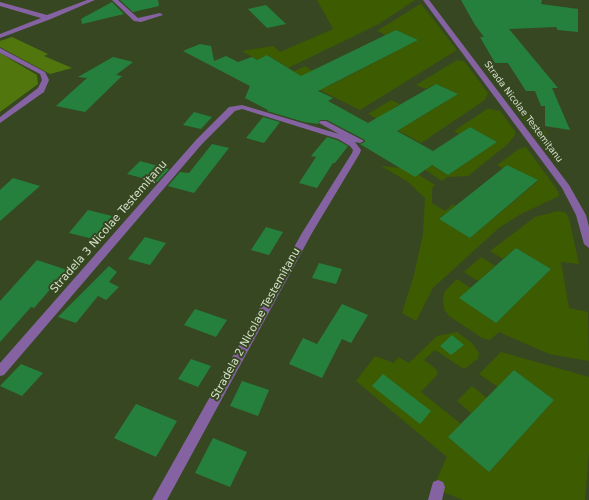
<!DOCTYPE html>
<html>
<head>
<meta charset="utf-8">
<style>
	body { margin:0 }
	canvas { display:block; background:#364721 }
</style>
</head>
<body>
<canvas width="589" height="500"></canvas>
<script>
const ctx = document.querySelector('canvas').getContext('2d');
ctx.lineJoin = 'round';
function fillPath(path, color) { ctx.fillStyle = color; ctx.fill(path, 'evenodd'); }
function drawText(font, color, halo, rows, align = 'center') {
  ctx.font = font + ' "DejaVu Sans",sans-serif'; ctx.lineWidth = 4; ctx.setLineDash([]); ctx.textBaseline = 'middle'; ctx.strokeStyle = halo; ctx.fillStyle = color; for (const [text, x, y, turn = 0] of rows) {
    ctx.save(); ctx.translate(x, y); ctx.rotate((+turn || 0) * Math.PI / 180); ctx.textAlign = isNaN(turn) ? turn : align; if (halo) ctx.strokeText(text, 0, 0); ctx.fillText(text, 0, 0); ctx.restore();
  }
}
fillPath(new Path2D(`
	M317 0H415L379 24 288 68 268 55 257 60 242 51 273 46 280 52 333 29Z
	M420 4 422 5 457 50 360 110 288 74 305 66 313 71 307 74 329 86 418 40 396 30 386 35 377 31Z
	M457 60 464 61 488 93 485 100 421 143 368 114 391 100 400 104 391 109 414 121 458 94 436 84 425 89 416 85Z
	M487 109H492L500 111 515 131V135L509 143 468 176 447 177 442 181 415 163 421 159 448 175 497 142 470 127 459 134 454 131Z
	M519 112H528L541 130H544L552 145 544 146Z
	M526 147 558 191 559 196 521 214 500 227 433 288 416 321 402 313 414 275 423 234 425 198 408 182 381 166 400 168 405 166 435 185 432 188V203L445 211 453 204 455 206 439 219 470 238 538 181 507 165 503 168 497 165 519 149Z
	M558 211 566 213 569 218 579 264 561 262 569 308 588 312 589 361 549 354 499 332 490 340 482 338 449 316 444 309 443 299 445 291 457 279 471 288 460 298 496 323 551 269 516 248 503 259 490 251 535 217Z
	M481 257 495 266 478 281 464 272Z
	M457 332 472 343 479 353 478 359 464 369 435 350 424 360 436 369 438 374 421 392 461 424 448 437 489 472 554 400 514 370 498 387 479 374 501 352 589 377V452L585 500H463L433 488 447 457 356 381 375 356 394 363 398 357 409 363 437 336Z
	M472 386 487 398 471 413 457 401Z`), '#3d5b01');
fillPath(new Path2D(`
	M12 37 48 54 44 56 72 68 50 74 0 47V41Z
	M0 53 37 75 38 84 0 112Z`), '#51760d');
fillPath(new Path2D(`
	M120 0H158L159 6 133 12Z
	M461 0H542L541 4 578 9V32L558 30 556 27 509 29 558 88H552L570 130 545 126V106H541L535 91H526L508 63H495L480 37H484L475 25Z
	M112 2 124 14 82 24 81 19Z
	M266 5 286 24 267 28 248 9Z
	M396 30 418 40 318 91 333 98 328 101 368 123 436 84 458 94 397 131 433 151 470 127 497 142 448 175 432 165 415 177 360 144 365 142V140L327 120H320L318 124 304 122 267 111 268 110 245 98 250 86 183 51 200 44 211 46 214 61 226 56 238 62 252 57 257 60 267 55 301 76Z
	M113 57 133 62 116 75 122 76 85 112 56 106 87 78 78 77Z
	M194 112 212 117 201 129 183 125Z
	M263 117 280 122 264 143 246 138Z
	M327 137 337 140 348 146 335 163H333L317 188 299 183 316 157 311 156Z
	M212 144 229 148 194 193 168 186 180 172 189 173Z
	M140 161 169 169 157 182 127 174Z
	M507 165 538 180 470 238 439 219Z
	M13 178 40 186 0 221V190Z
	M88 210 112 216 93 239 69 233Z
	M266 227 283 232 269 255 251 250Z
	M145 237 166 243 150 265 128 259Z
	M516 248 551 269 496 323 459 298Z
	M37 260 67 270 34 308 31 307 0 342V301Z
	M319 263 342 269 336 284 312 278Z
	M109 266 117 272 109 282 119 287 106 300 98 296 76 323 58 317Z
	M342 304 368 315 351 343 342 339 322 378 289 364 303 338 317 344Z
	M195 309 227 320 216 337 184 325Z
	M452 335 464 345 451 355 440 346Z
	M191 359 211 366 198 387 178 379Z
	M21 364 43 373 22 396 0 386Z
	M514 370 554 400 489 472 448 437Z
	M383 374 431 411 420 424 372 386Z
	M242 381 269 390 258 416 230 406Z
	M136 404 177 421 156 457 114 438Z
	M213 438 247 452 230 487 195 473Z`), '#25803d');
fillPath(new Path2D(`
	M87 0H95L51 19 0 38V34L41 18 0 6V2L47 15Z
	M112 0H118L138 18 160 13 163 15 141 22 134 21Z
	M423 0H429L569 185 586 215 589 227V248L584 244 576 215 562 188Z
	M0 48 45 72 49 80 44 92 0 123V117L38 88 42 80 40 74 0 53Z
	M242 105 339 134 319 123 320 121H326L364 141 360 143 355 142 361 150 360 153 312 233 167 500H152L302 233 352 153 353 150 350 146 338 139 242 109 235 111 202 144 4 375 0 376V363L196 140 229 107Z
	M438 480 443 482 445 487 442 500H428L433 482Z`), '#8563a2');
drawText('9px', '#d6e1cb', '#364721', [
	["Strada Nicolae Testemițanu",523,112,53]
]);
drawText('11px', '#d6e1cb', '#364721', [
	["Stradela 3 Nicolae Testemițanu",109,227,-49],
	["Stradela 2 Nicolae Testemițanu",256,324,-61]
]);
</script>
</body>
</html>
